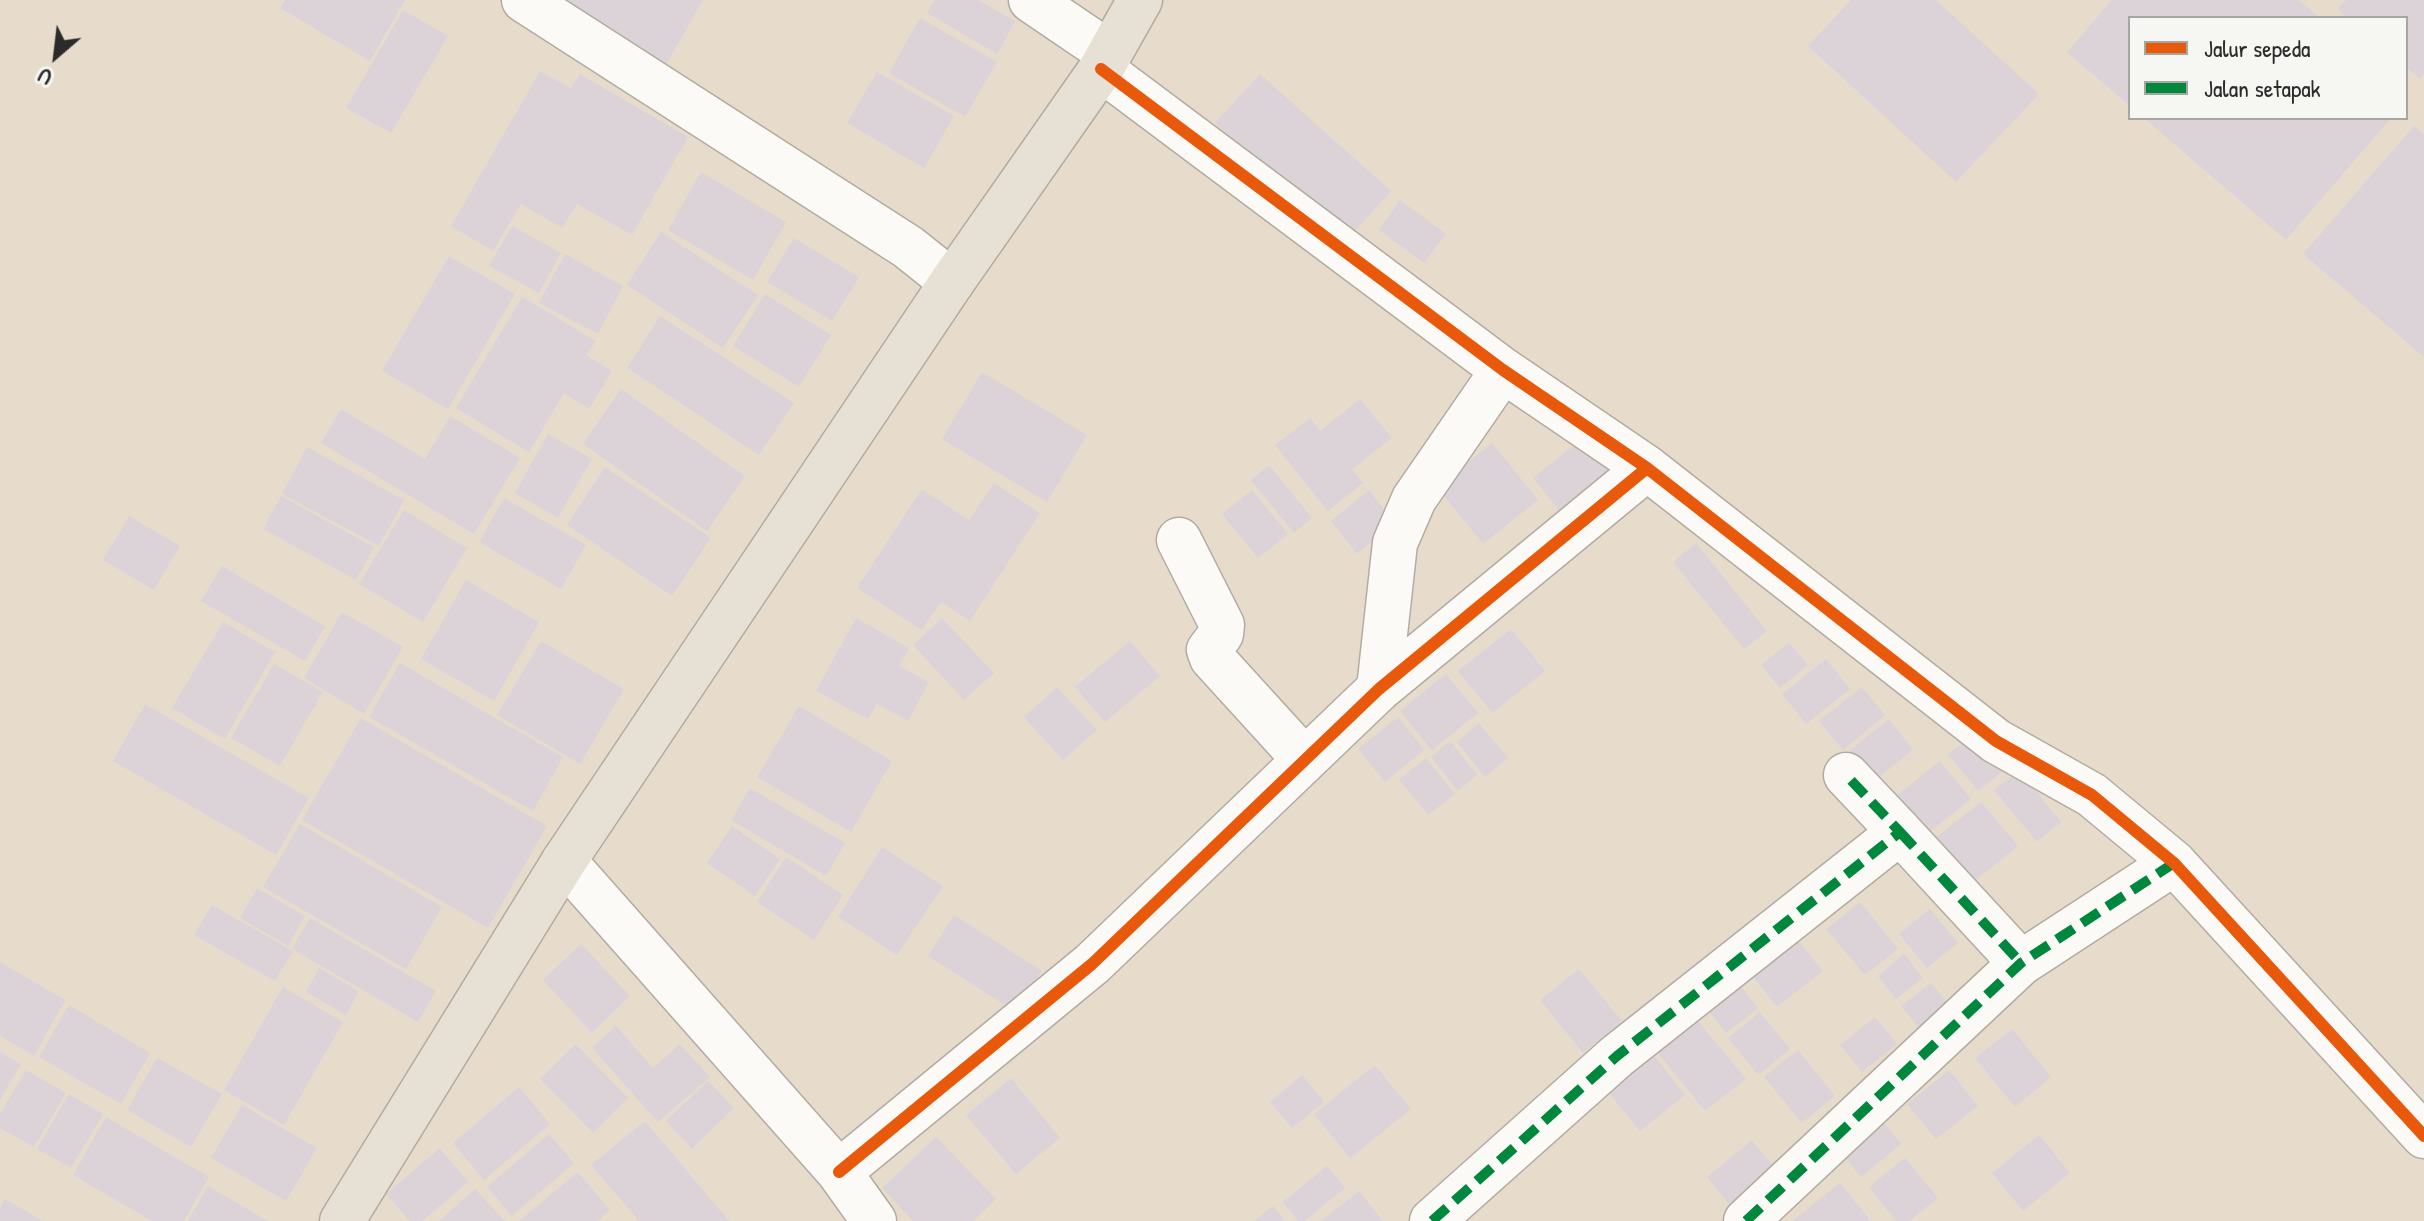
<!DOCTYPE html>
<html>
<head>
<meta charset="utf-8">
<style>
	body { margin:0 }
	#map { position:relative; width:2424px; height:1221px; overflow:hidden; background:#e7dccc; font-family:"Patrick Hand",sans-serif }
	canvas { display:block }
	.legend { position:absolute; left:2128px; top:16px; width:280px; height:104px; box-sizing:border-box; background:#f6f6f2; border:2px solid #a5a5a2; margin:0; padding:10px 14px; list-style:none; font-size:24px; color:#2b2b2b }
	.legend li { display:flex; align-items:center; gap:16px; height:40px }
	.legend b { width:40px; border:2px solid #a5a5a2 }
	.north { position:absolute; left:16px; top:16px; width:80px; height:80px; -webkit-text-stroke:6px #f6f6f2; paint-order:stroke; rotate:208deg; font-size:22px; font-weight:700; line-height:32px; text-align:center; color:#2b2b2b }
	.north::after { content:''; display:block; margin:auto; width:28px; height:36px; background:#2b2b2b; clip-path:polygon(50% 0,100% 100%,50% 72%,0 100%) }
</style>
</head>
<body>
<div id="map">
<canvas width="2424" height="1221"></canvas>
<ul class="legend">
<li><b style="height:10px;background:#e8590c"></b>Jalur sepeda</li>
<li><b style="height:10px;background:#00873e"></b>Jalan setapak</li>
</ul>
<div class="north">U</div>
</div>
<script>
const ctx = document.querySelector('canvas').getContext('2d');
ctx.lineJoin = 'round';
function fillPath(path, color) { ctx.fillStyle = color; ctx.fill(path, 'evenodd'); }
function stroke(path, color, width, dash) { ctx.strokeStyle = color; ctx.lineWidth = width; ctx.lineCap = dash ? 'butt' : 'round'; ctx.setLineDash(dash || []); ctx.stroke(path); }
fillPath(new Path2D(`
	M285 0H405L370 61 280 8Z
	M542 0H703L663 70Z
	M935 0H978L1015 21 997 54 927 13Z
	M1851 0H1936L2039 94 1956 182 1808 46Z
	M2112 0H2299L2320 18H2130V106L2067 52Z
	M2346 0H2424V74L2420 79 2406 67V18H2348L2338 9Z
	M403 10 448 36 391 133 346 108Z
	M920 18 997 62 965 117 889 73Z
	M540 71 571 88 580 74 688 137 632 235 577 204 562 228 521 204 493 251 451 226Z
	M877 72 954 116 924 168 847 123Z
	M1260 74 1391 191 1346 241 1215 123Z
	M2144 118H2391L2286 240Z
	M2414 126 2424 134V357L2303 254Z
	M701 172 786 222 753 280 668 230Z
	M1400 200 1446 234 1424 263 1379 230Z
	M512 226 561 253 539 293 489 266Z
	M661 232 758 295 723 348 627 285Z
	M794 238 859 277 832 321 767 282Z
	M565 254 623 286 598 334 539 303Z
	M449 256 515 294 448 409 382 371Z
	M765 294 831 335 799 387 733 346Z
	M522 297 596 341 586 355 612 371 589 409 564 393 529 452 456 408Z
	M660 316 794 403 759 455 627 368Z
	M982 372 1087 435 1047 502 942 439Z
	M621 389 745 476 707 531 583 444Z
	M1360 399 1392 438 1352 469 1363 483 1328 511 1275 445 1310 418 1320 431Z
	M341 409 425 459 450 416 520 458 474 534 321 443Z
	M548 434 592 459 558 518 515 493Z
	M1583 438 1620 483 1570 524 1533 478Z
	M1492 443 1538 500 1483 544 1437 487Z
	M307 447 404 500 379 546 282 494Z
	M1269 465 1312 518 1294 533 1251 480Z
	M605 467 711 538 672 596 567 525Z
	M994 483 1040 513 970 621 941 602 922 630 857 588 922 489 969 520Z
	M1252 490 1288 534 1258 558 1222 514Z
	M1369 490 1395 523 1357 554 1331 521Z
	M281 496 374 547 356 580 263 529Z
	M504 498 586 545 561 589 479 542Z
	M404 510 467 548 423 622 359 584Z
	M129 516 180 546 154 590 103 560Z
	M1696 543 1767 631 1744 649 1673 562Z
	M222 566 325 626 305 661 201 601Z
	M466 580 539 622 494 701 421 659Z
	M342 612 403 647 364 714 304 678Z
	M856 618 909 648 899 666 929 682 908 721 877 704 868 719 816 691Z
	M942 618 994 673 964 700 913 645Z
	M223 622 275 652 225 739 172 708Z
	M1511 629 1545 671 1492 713 1458 671Z
	M541 641 624 689 580 764 497 715Z
	M1130 641 1160 676 1105 722 1075 687Z
	M1789 643 1808 665 1780 688 1761 665Z
	M1826 659 1850 689 1806 724 1782 694Z
	M400 663 563 757 533 811 369 717Z
	M274 664 323 692 280 766 231 738Z
	M1446 674 1478 713 1432 750 1400 711Z
	M1057 687 1097 730 1063 760 1024 717Z
	M1862 687 1885 715 1843 750 1819 721Z
	M145 704 309 798 276 855 113 761Z
	M799 706 892 761 851 832 757 777Z
	M1398 717 1424 750 1385 782 1358 749Z
	M361 718 547 826 488 928 302 820Z
	M1889 719 1913 750 1873 782 1848 752Z
	M1479 723 1508 758 1485 777 1457 742Z
	M1978 731 2008 767 1978 791 1948 754Z
	M1450 741 1477 775 1458 791 1431 757Z
	M1426 758 1455 794 1428 815 1399 779Z
	M1940 761 1971 799 1923 837 1892 799Z
	M2019 770 2061 822 2037 842 1994 790Z
	M750 788 845 843 826 876 731 820Z
	M1981 802 2018 846 1962 891 1925 846Z
	M300 824 442 907 406 969 263 887Z
	M732 826 780 859 755 896 707 863Z
	M882 847 943 886 897 955 838 917Z
	M786 857 843 895 814 940 757 902Z
	M257 888 305 916 288 946 240 918Z
	M1860 902 1898 949 1865 975 1826 929Z
	M212 905 293 951 275 981 194 935Z
	M1930 909 1958 943 1927 968 1899 934Z
	M954 915 1042 971 1016 1012 928 956Z
	M310 918 436 991 418 1022 292 949Z
	M1791 932 1823 971 1777 1007 1746 968Z
	M581 944 630 996 592 1033 543 980Z
	M1904 954 1923 978 1896 999 1878 976Z
	M0 962 65 1000 34 1056 0 1036Z
	M319 968 359 991 346 1015 306 992Z
	M1579 969 1622 1021 1583 1053 1540 1000Z
	M1731 974 1758 1008 1726 1033 1700 1000Z
	M1931 983 1950 1006 1921 1030 1901 1006Z
	M283 987 343 1022 284 1125 224 1090Z
	M69 1005 150 1053 121 1104 39 1057Z
	M1760 1012 1790 1049 1758 1075 1728 1038Z
	M1875 1017 1897 1044 1862 1072 1840 1045Z
	M1698 1021 1746 1079 1705 1111 1658 1053Z
	M616 1026 653 1068 680 1044 710 1077 658 1122 592 1048Z
	M2012 1029 2051 1077 2015 1107 1975 1058Z
	M576 1044 628 1098 593 1133 540 1079Z
	M1649 1049 1685 1095 1640 1131 1603 1086Z
	M1798 1050 1835 1096 1802 1123 1764 1077Z
	M0 1052 21 1064 0 1100Z
	M157 1058 222 1094 191 1147 127 1110Z
	M1375 1065 1411 1109 1350 1158 1314 1114Z
	M26 1070 66 1093 34 1147 0 1128V1114Z
	M1949 1070 1978 1106 1936 1139 1907 1104Z
	M1302 1075 1324 1102 1292 1128 1270 1102Z
	M1011 1078 1060 1138 1016 1174 966 1115Z
	M708 1081 734 1108 692 1149 666 1121Z
	M519 1087 550 1124 484 1180 453 1143Z
	M69 1094 103 1114 71 1168 37 1149Z
	M242 1105 317 1148 286 1201 211 1158Z
	M1877 1114 1901 1144 1861 1177 1837 1147Z
	M106 1117 209 1177 184 1221H152L73 1175Z
	M645 1121 729 1221H639L591 1165Z
	M549 1134 574 1163 512 1216 487 1187Z
	M2039 1135 2070 1173 2023 1211 1992 1173Z
	M936 1137 996 1199 973 1221H913L882 1188Z
	M1752 1140 1782 1177 1737 1214 1707 1177Z
	M440 1148 468 1182 422 1221H410L386 1194Z
	M1905 1158 1938 1198 1909 1221H1896L1869 1187Z
	M1327 1166 1345 1188 1304 1221H1298L1283 1202Z
	M578 1172 610 1210 597 1221H519Z
	M1840 1183 1871 1221H1792Z
	M208 1186 268 1221H188Z
	M475 1189 505 1221H439Z
	M1359 1191 1383 1221H1321Z
	M5 1199 43 1221H0V1208Z
	M1273 1206 1285 1221H1254Z`), '#dbd3d8');
const minor = new Path2D(`
	M524 0 908 247 952 282
	M1031 0 1109 53
	M1101 69 1503 370 1647 468 1996 741 2092 795 2174 863 2424 1136
	M1179 540 1222 625 1221 634 1209 650 1212 658 1304 759
	M1379 689 1395 543 1414 499 1503 370
	M1900 832 2021 963
	M564 861 839 1172 874 1221
	M839 1172 1092 964 1379 689 1647 468
	M1432 1221 1617 1056 1900 832 1846 775
	M1746 1221 2021 963 2174 863`);
const major = new Path2D(`
	M342 1221 564 861 952 282 1101 69 1140 0`);
stroke(minor, '#b2aba1', 47);
stroke(major, '#b2aba1', 47);
stroke(minor, '#fbfaf7', 44);
stroke(major, '#e7e0d4', 44);
stroke(new Path2D(`
	M1900 832 2021 963
	M1432 1221 1617 1056 1900 832 1846 775
	M1746 1221 2021 963 2174 863`), '#00873e', 10, [20, 10]);
stroke(new Path2D(`
	M1101 69 1503 370 1647 468 1996 741 2092 795 2174 863 2424 1136
	M839 1172 1092 964 1379 689 1647 468`), '#e8590c', 12);
</script>
</body>
</html>
